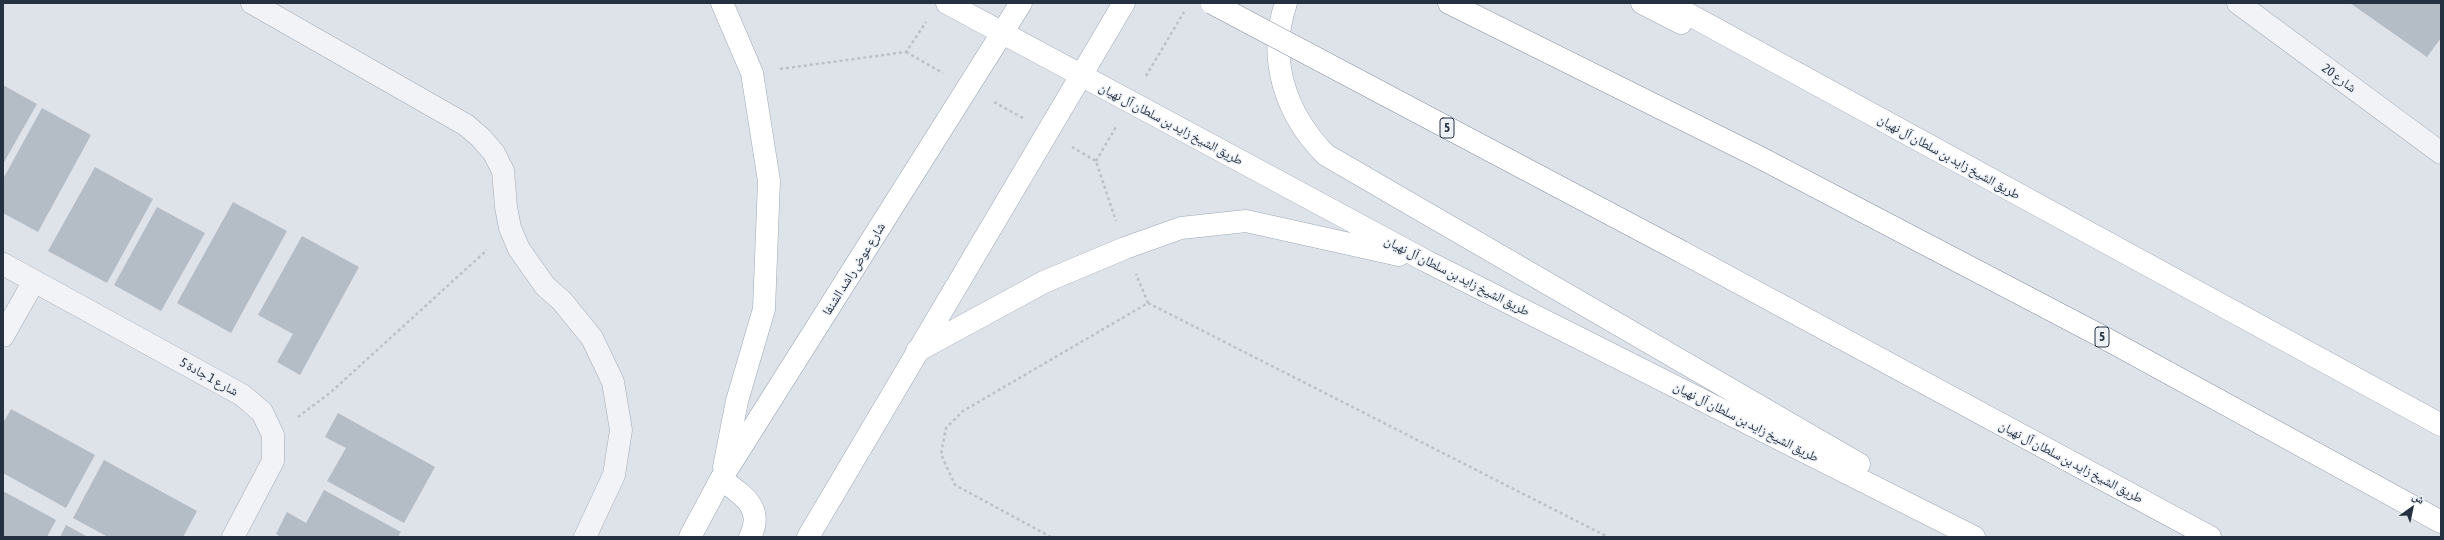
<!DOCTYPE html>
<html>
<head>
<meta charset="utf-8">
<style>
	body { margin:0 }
	#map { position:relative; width:2444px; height:540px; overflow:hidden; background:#dde3e9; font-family:"Asap Condensed","Noto Naskh Arabic",sans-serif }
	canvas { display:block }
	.frame { position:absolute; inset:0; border:4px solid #253141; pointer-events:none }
	.north { position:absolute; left:2392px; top:488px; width:40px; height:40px; -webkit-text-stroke:3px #edf1f6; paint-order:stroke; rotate:33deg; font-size:11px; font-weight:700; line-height:16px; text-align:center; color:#253141 }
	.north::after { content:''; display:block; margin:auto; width:14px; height:18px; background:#253141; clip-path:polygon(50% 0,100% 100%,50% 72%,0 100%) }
</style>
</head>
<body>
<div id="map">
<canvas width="2444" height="540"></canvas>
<div class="frame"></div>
<div class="north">ش</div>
</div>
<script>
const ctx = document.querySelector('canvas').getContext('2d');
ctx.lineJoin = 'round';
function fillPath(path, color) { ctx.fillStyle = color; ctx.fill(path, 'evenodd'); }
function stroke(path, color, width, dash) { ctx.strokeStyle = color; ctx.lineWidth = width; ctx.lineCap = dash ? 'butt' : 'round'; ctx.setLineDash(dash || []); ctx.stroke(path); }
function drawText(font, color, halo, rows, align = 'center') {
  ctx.font = font + ' "Asap Condensed","Noto Naskh Arabic",sans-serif'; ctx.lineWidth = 3; ctx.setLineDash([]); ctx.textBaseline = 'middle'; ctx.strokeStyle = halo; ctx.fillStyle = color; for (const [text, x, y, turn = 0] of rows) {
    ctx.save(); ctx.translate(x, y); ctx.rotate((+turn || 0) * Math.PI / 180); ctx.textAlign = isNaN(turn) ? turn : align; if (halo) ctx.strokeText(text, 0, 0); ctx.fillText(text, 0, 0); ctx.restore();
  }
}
fillPath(new Path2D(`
	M2350 3H2441V38L2427 57Z
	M3 85 37 104 3 164Z
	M42 108 91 135 38 232 3 213V179Z
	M95 167 153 199 107 283 48 251Z
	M233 202 287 231 231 333 177 303Z
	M157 207 205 233 161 311 114 285Z
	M302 236 359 267 300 375 277 362 293 334 258 315Z
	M11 409 95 455 66 508 3 473V423Z
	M338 413 435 467 404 523 327 481 346 448 325 437Z
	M104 460 197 511 183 537H108L73 518Z
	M324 490 401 532 398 537H281L276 534 287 512 306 523Z
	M3 491 56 520 47 537H3Z
	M66 525 88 537H60Z`), '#b4bcc6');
const minor = new Path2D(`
	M252 3 466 125 481 138 494 153 503 171 506 207 510 228 519 249 545 286 562 301 592 338 613 382 621 430 614 475 585 537
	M2238 3 2441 153
	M3 264 242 395 262 412 273 435V461L233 537
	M3 336 34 281`);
const major = new Path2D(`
	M722 3 752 73 769 181 764 309 737 401 724 467
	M947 3 1426 261 1974 537
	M1286 3C1267 58 1285 114 1326 155L1859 464
	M1642 3 1681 23
	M1668 3 2441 425
	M917 351 1044 282 1125 248 1181 228 1246 221 1399 255
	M721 479C742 495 765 507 750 537
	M690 537 721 479 1021 3
	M808 537 1124 3`);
const highway = new Path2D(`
	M1449 3 1759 157 2101 336 2441 522
	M1682 252 2210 537`);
stroke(minor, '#a2aab3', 23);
stroke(major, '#9ba8b6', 23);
stroke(highway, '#8391a1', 23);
stroke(new Path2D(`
	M906 52 943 73
	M780 69 906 52 926 22
	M1146 76 1184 12
	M994 102 1023 118
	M1072 147 1096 161 1116 221
	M1096 161 1116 127
	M1148 303 1608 537
	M298 417 331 392 487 250
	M1051 537 955 485 941 454 946 428 963 411 1148 303 1136 274`), '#bcc1c8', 2.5, [3, 3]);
stroke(minor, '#f1f3f7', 22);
stroke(major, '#fff', 22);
stroke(highway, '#fff', 22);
const highwayBridge = new Path2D(`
	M1212 3 1682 252`);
stroke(highwayBridge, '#8391a1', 23, []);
stroke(highwayBridge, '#fff', 22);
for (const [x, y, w] of [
	[1447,128,14],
	[2102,337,14]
]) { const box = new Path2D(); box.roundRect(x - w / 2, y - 10, w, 20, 3); ctx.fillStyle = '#edf1f6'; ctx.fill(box); stroke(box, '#253141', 1); }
drawText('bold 12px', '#253141', null, [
	["5",1447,128],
	["5",2102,337]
]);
drawText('13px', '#253141', '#edf1f6', [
	["شارع 20",2339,78,36],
	["طريق الشيخ زايد بن سلطان آل نهيان",1171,124,28],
	["طريق الشيخ زايد بن سلطان آل نهيان",1949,157,29],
	["شارع عوض راشد الشنفا",854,269,-58],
	["طريق الشيخ زايد بن سلطان آل نهيان",1457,276,27],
	["شارع 1 جادة 5",209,377,29],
	["طريق الشيخ زايد بن سلطان آل نهيان",1746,422,27],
	["طريق الشيخ زايد بن سلطان آل نهيان",2071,462,28]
]);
</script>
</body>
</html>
